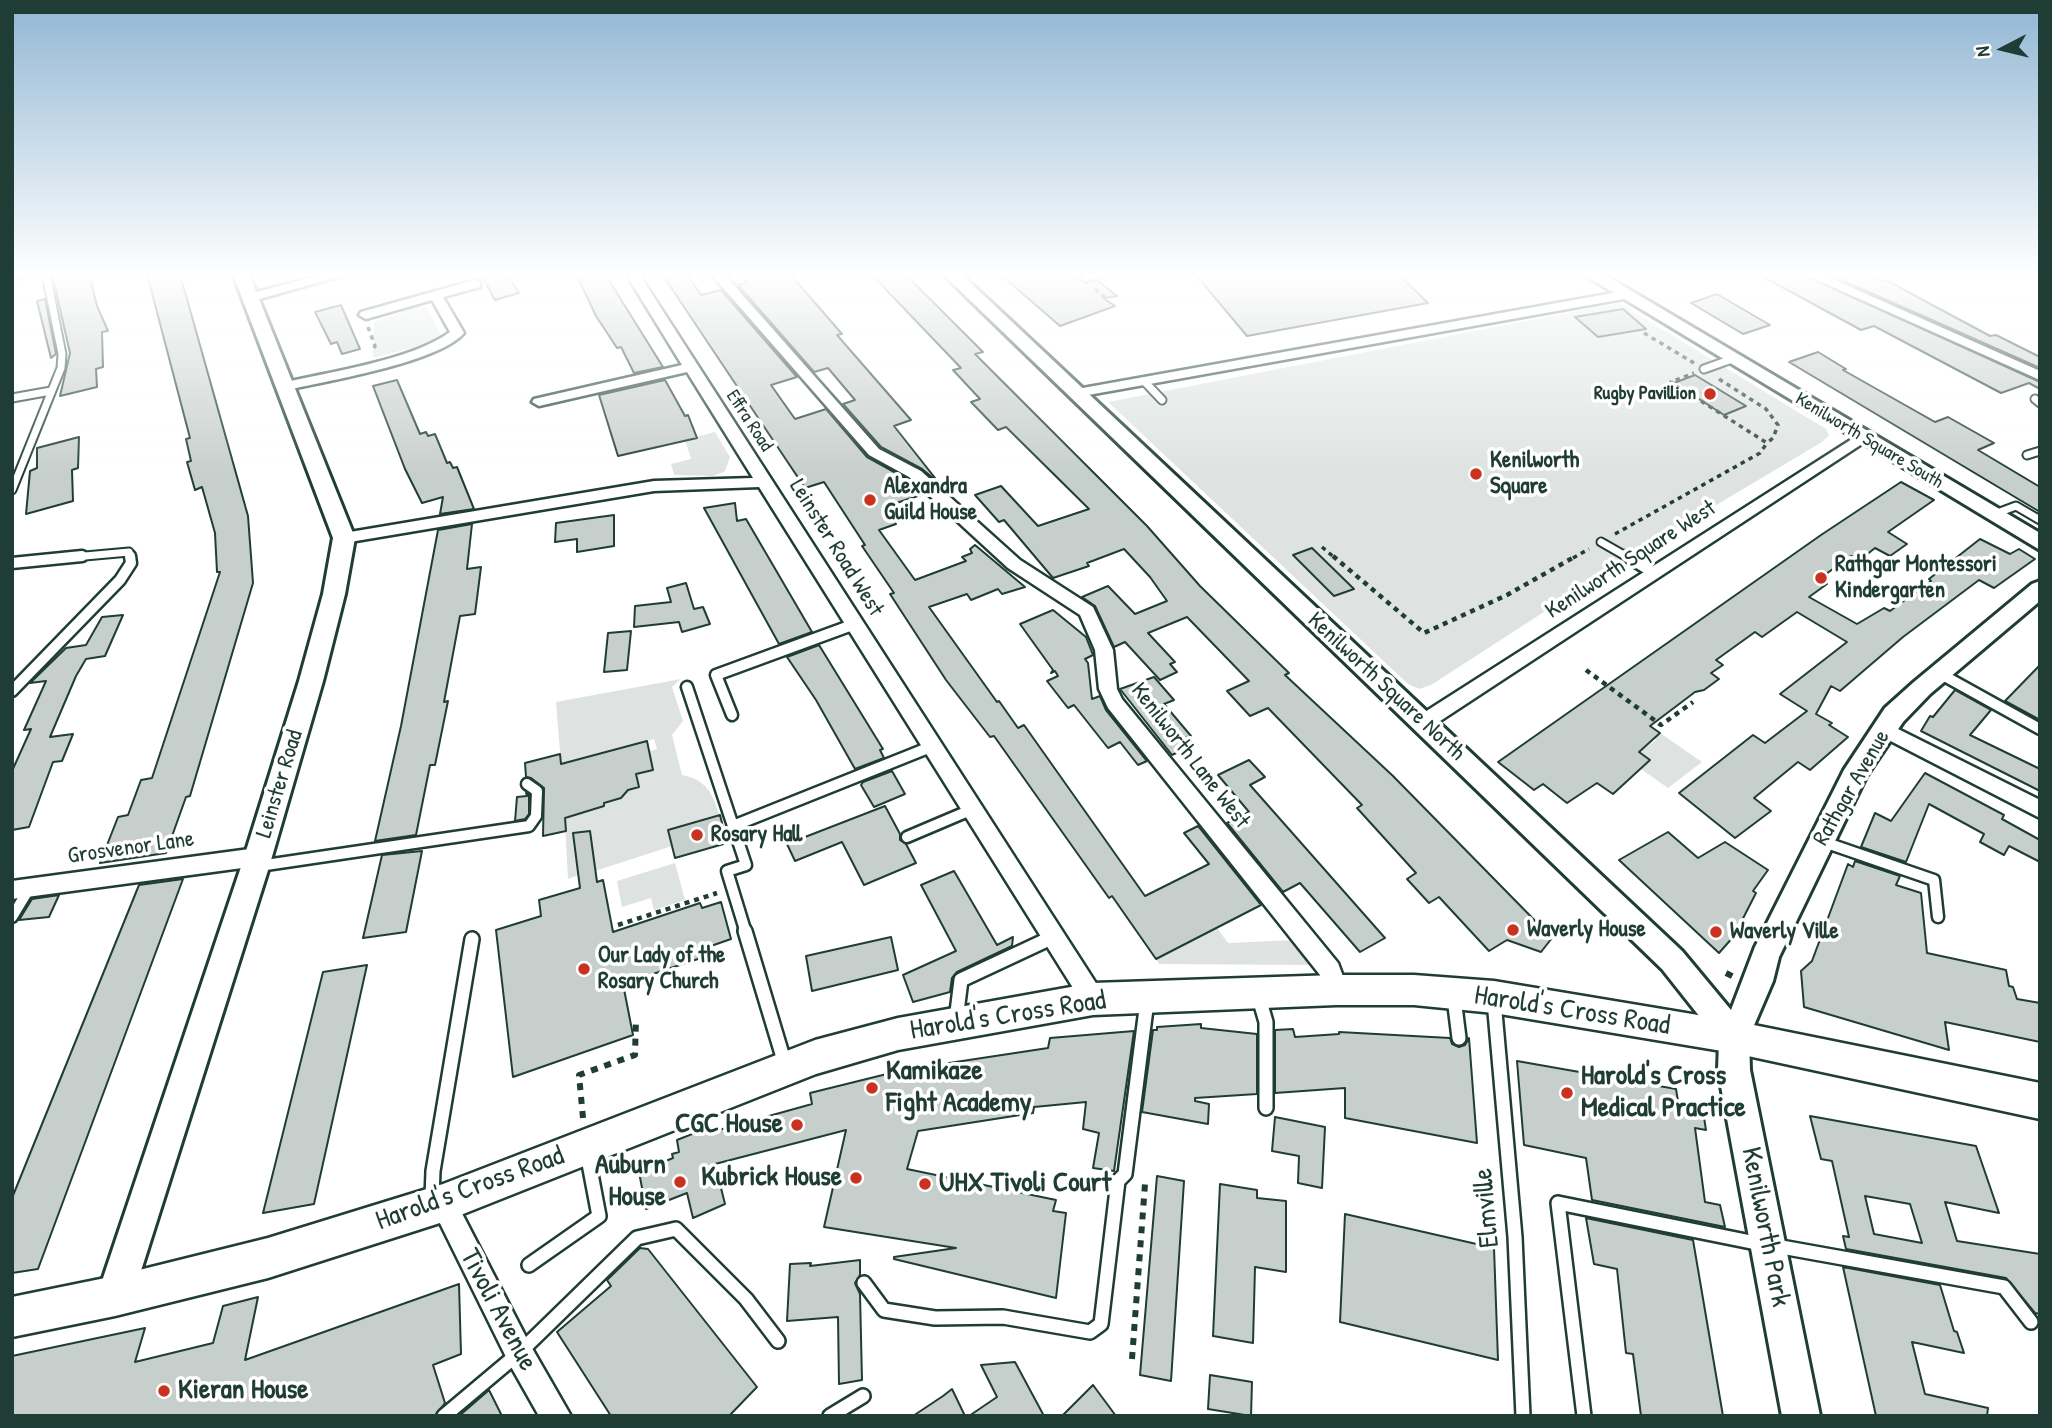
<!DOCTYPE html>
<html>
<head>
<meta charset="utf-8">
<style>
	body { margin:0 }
	#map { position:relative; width:2052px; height:1428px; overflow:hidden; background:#fff; font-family:"Patrick Hand",sans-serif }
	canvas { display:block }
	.frame { position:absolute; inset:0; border:14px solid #1f3d34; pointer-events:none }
	.north { position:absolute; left:1968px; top:14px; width:70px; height:70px; -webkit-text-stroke:5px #fff; paint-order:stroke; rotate:263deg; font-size:19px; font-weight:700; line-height:28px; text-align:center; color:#1f3d34 }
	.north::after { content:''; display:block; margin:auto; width:24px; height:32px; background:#1f3d34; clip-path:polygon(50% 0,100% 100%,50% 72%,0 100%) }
</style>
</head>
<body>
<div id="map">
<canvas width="2052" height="1428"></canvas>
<div class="frame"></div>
<div class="north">N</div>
</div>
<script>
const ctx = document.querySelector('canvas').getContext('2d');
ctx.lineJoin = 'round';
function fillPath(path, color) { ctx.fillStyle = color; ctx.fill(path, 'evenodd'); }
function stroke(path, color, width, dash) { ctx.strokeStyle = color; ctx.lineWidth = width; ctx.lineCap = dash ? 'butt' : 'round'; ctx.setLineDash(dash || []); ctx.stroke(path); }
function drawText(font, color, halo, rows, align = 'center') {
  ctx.font = font + ' "Patrick Hand",sans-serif'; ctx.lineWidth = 7; ctx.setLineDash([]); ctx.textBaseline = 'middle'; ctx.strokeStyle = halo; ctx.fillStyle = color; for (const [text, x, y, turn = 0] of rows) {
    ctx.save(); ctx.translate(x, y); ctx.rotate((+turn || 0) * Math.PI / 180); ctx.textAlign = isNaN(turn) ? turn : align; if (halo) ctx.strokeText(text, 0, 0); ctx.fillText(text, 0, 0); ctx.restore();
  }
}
fillPath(new Path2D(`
	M1619 303 1826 429 1829 435 1822 442 1629 557 1431 685 1419 689 1408 684 1108 402Z
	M409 305 427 307 441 336 430 343 373 358 374 322 403 313 400 308Z
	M715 432 730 457 725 471 713 476 674 475 671 464 691 459 685 440Z
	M681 679 672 687 683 721 672 735 682 775C706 780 712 792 719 814L669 830 672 846 595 871 576 855 578 875 568 879 564 807 576 814 604 806 602 797 621 798 625 791 639 786 637 774 653 770 651 761 645 762 643 753 657 749 654 739 561 764 556 702Z
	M1660 733 1702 762 1668 788 1628 760 1656 740 1655 738Z
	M675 863 685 900 654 910 651 898 622 907 617 881Z
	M1217 928 1228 943 1295 940 1314 965 1159 964 1156 959Z`), '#dee3e2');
const building = new Path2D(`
	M52 274H89L97 306 108 331 102 332 103 367 96 369 97 387 60 396 70 353Z
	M147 274H180L248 516 253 583 190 796 186 797 166 853 100 863 118 817 128 815 141 780 152 778 220 572H217L215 533 202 487 195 490 187 462 191 461 186 439 190 438Z
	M481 274H507L519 293 495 300Z
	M576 274H605L663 367 634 373 621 347 617 348 596 316Z
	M662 274H687L701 295 721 290 797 377 771 385 795 419 826 409 867 457 907 479 924 494 884 507 896 524 879 530 915 580 966 561 962 557 972 553 970 549 975 545 1025 587 1002 594 998 589 971 600 967 594 929 607 997 702 999 701 1018 728 1024 725 1145 896 1209 864 1184 833 1198 826 1261 905 1156 959 1112 896 1109 898 994 736 990 737 946 680 890 594 894 593 862 546 865 545 824 482 805 488Z
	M740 274H790L842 334 837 335 911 420 894 426 939 483 922 469 881 447 843 404 855 400 828 368 814 372 738 285 747 283Z
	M871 274H905L983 352 975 354 1147 526 1200 586 1289 673 1285 675 1393 776 1552 938 1541 952 1507 940 1489 951 1439 897 1429 903 1407 879 1416 873 1357 808 1362 805 1268 708 1250 716 1227 691 1249 681 1187 617 1148 633 1175 662 1170 664 1177 672 1160 680 1125 642 1114 647 1095 606 1082 597 1108 586 1135 614 1167 601 1150 577 1124 549 1087 563 1089 566 1053 578 1004 520 999 522 975 495 1001 486 1038 526 1089 509 1006 427 998 430 971 402 980 399 953 370 961 368Z
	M1000 274H1078V278L1085 283 1097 280 1117 296 1103 298 1115 306 1060 326Z
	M1195 274H1398L1428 303 1247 336Z
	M1758 274H1802L2040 382V389L2029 383 2001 393 1874 326 1861 330Z
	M1828 274H1869L1881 281 1886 280 1990 336 1996 335 2040 357V368Z
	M1717 294 1770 325 1743 334 1691 303Z
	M45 299 56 354 51 358 37 301Z
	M341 305 360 349 342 354 337 342 331 344 315 312Z
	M1623 309 1646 329 1598 337 1575 317Z
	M1818 352 1846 369 1843 370 1935 422 1948 417 1994 443 1978 450 2040 487V512L1789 362Z
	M1695 375 1746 406 1724 415 1674 383Z
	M397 380 420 434 426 432 428 436 435 434 447 463 450 462 453 468 457 467 474 509 440 514 443 497 422 503 405 469 373 386Z
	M665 380 685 416 688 415 697 438 618 456 599 395Z
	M79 437 78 468 72 470 73 501 26 514 30 471 37 468V448Z
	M1901 482 1934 500 1888 532 1907 544 1890 556 1875 548 1860 560 1851 556 1819 579 1827 584 1809 597 1857 624 1884 608 1890 611 1931 581 1929 579 1980 539 2010 554 2019 549 2035 559 1994 588 1979 580 1903 637 1840 691 1831 686 1816 714 1832 723 1829 725 1848 737 1810 770 1798 762 1754 798 1771 811 1735 838 1679 793 1753 735 1765 743 1807 711 1780 694 1847 642 1797 612 1762 637 1755 632 1716 660 1723 665 1711 673 1719 679 1704 690 1695 692 1650 726 1660 733 1639 752 1650 760 1613 794 1597 783 1567 803 1543 784 1534 790 1498 762 1821 535Z
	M735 503 737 521 746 519 812 632 779 644 704 508Z
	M614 515V546L577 552V539L555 542 556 523Z
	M472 524 467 569 481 567 475 614 460 616 444 702 448 701 435 765H430L416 835 375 841 401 726 438 530Z
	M1312 548 1354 589 1334 596 1293 555Z
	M686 583 694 609 703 607 710 624 682 632 679 622 634 627 635 606 671 602 667 588Z
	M1053 610 1086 637 1093 655 1085 659 1088 663 1092 699 1100 696 1106 710 1147 761 1138 765 1120 742 1108 748 1074 705 1068 708 1047 681 1058 676 1055 671 1051 673 1053 670 1020 624Z
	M123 615 105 656 86 659 76 676 50 737 73 734 62 761 53 762 29 827 12 830V771L31 729 24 730 46 681 30 683 66 648 86 645 102 617Z
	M631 631 627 670 604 672 608 633Z
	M819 645 883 749 880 750 884 758 855 769 816 700 787 657Z
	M2040 665V720L2005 701Z
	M1154 677 1174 700 1164 704 1191 736 1185 738 1191 746 1172 755 1120 689Z
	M1955 690 1991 710 1970 735 2040 769V791L1921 731 1930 716 1933 717Z
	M647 741 653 770 636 774 639 787 628 790 621 798 604 803V806L565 818 566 831 543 836 544 788 531 778 526 777 525 763 560 754 561 764Z
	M1249 760 1265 777 1250 785 1385 938 1360 952 1300 883 1283 892 1227 823 1249 812 1218 775Z
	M892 771 905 794 874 807 861 785 863 782Z
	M1925 773 2004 815 2002 819 2040 840V862L2009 846 2004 855 1980 842 1984 834 1929 804 1906 862 1861 847 1875 813 1891 821Z
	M526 793 529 795V814L525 819 515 821 517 797 527 796Z
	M885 806 900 834V840L906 844 916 863 864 885 842 842 795 861 787 844Z
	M720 815 727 843 675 858 668 830Z
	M590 831 597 882 603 880 613 932 700 903 702 908 721 902 731 939 711 946 713 954 623 984 633 1035 513 1077 496 930 541 916 539 900 580 888 573 833Z
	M1668 832 1698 858 1725 842 1768 870 1753 891 1756 893 1734 936 1719 953 1619 860Z
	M422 851 406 932 363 938 382 855Z
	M1855 861 1900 876 1896 885 1921 893 1927 953 2006 970 2009 986 2013 987 2017 999 2040 1003V1042L1945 1022 1949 1050 1804 1007 1801 971 1812 961 1848 864 1853 867Z
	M954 871 997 945 1013 937 1012 946 957 972 952 978 950 992 913 1002 903 975 956 951 921 885Z
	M183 879 38 1269 12 1273V1198L139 885Z
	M59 895 49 917 19 920 32 899Z
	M891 937 898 970 812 991 806 956Z
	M367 965 314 1204 263 1213 323 972Z
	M1201 1024V1028L1257 1034V1094L1195 1098V1101L1209 1104 1208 1124 1142 1112 1153 1030H1157V1027Z
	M1293 1029 1295 1037 1339 1034V1032L1450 1038 1452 1044 1459 1047 1465 1045 1469 1038 1477 1143 1345 1118V1088L1275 1093V1030Z
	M1134 1031 1114 1171 1093 1168 1099 1133 1083 1129 1086 1102 1034 1107 1033 1113 918 1131 907 1169 1056 1200 1053 1211 1066 1213 1056 1298 894 1259V1257L956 1248 824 1227 846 1130 715 1164 725 1204 693 1218 687 1193 646 1209 639 1172 673 1158 672 1154 679 1152 677 1140 707 1128 708 1133 812 1104 810 1093 903 1070 1048 1048 1050 1038Z
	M1517 1061 1676 1089 1679 1107 1703 1111 1706 1130 1695 1128 1705 1202 1720 1205 1725 1227 1592 1200 1586 1158 1524 1145Z
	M1810 1116 1976 1146 1999 1213 1945 1202 1957 1241 2040 1254V1314L2035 1313 2006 1278 1846 1249 1843 1236 1849 1237 1832 1161 1821 1159ZM1865 1196 1910 1204 1922 1243 1874 1234Z
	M1275 1117 1325 1127 1322 1188 1298 1183 1299 1156 1272 1151Z
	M1157 1176 1184 1181 1171 1381 1140 1375Z
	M1220 1184 1257 1190V1198L1286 1201V1272L1255 1267 1253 1343 1213 1336Z
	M1345 1214 1494 1248 1498 1360 1340 1322Z
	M1586 1218 1693 1240 1723 1416H1641L1633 1354 1626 1353 1617 1269 1594 1264Z
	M640 1248 648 1249 757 1387 729 1416H611L557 1332 611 1286 607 1280Z
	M860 1260V1275L855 1283 860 1294 862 1380 839 1384 838 1317 787 1321 790 1264 811 1263 810 1266Z
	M1843 1267 1940 1285 1954 1331 1957 1332 1964 1353 1912 1342 1925 1394 1988 1408 1987 1416H1876Z
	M459 1284 461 1354 433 1365 445 1403 435 1416H12V1356L145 1328 135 1362 213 1343 223 1306 258 1297 245 1360Z
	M1015 1362 1044 1416H969L997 1397 981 1365Z
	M1210 1375 1252 1382 1251 1416 1208 1409Z
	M1093 1385 1116 1416H1062Z
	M952 1389 965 1416H913L943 1396Z
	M489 1390 502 1416H459Z`);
fillPath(building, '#c7cfcc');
stroke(building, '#1f3d34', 2);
const serviceFar2 = new Path2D(`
	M1704 369 1732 359
	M1144 381 1162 400
	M12 398 51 391
	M2035 399 2040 403
	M2027 455 2040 451
	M12 490 61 368 62 354 46 274
	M1992 515 2016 506 2040 520
	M1601 542 1629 558
	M63 558 129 552 130 558`);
const serviceFar1 = new Path2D(`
	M1626 556 1654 573
	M12 563 82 556
	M1939 673 2040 729
	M687 687 733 826
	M12 691 120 580 131 563 130 556
	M732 715 716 675 855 624
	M907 837 973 809
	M1821 841 1934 880 1938 917
	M259 866 529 826 536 816 537 791 527 784
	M12 917 29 889
	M746 933 727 871 746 865 733 826 933 746`);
const service = new Path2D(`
	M745 931 785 1064
	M1259 998 1266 1022V1108
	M1454 998 1459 1038
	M1494 1001 1515 1237 1523 1416
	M956 1020 961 980 1053 937
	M432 1197 433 1171 472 939
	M1776 1246 2004 1287 2031 1322
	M529 1265 599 1216 587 1153
	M864 1283 884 1310 935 1318 1003 1317 1090 1332 1101 1324 1118 1181 1125 1174 1147 1001
	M444 1416 519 1353 637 1238 676 1229 746 1299 778 1341
	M830 1416 863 1396
	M1584 1416 1558 1203 1761 1244`);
const minor = new Path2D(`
	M12 274H25L12 280Z
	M326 274H348L249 302 242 298 244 295Z
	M626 274H639L1101 991 1105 999 1101 1007 1093 1010 1085 1007 759 487 654 491 344 543 338 542 336 538 338 534 344 533 654 481 753 478 687 372 539 406 532 402 534 399 682 365Z
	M711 274H724L879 449 921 471 1020 560 1093 607 1113 650 1117 689 1122 699 1338 963 1348 990 1344 998 1336 1001 1328 998 1320 975 1108 708 1099 689 1095 650 1080 615 1008 568 909 477 869 455Z
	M1081 274H1108L1086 281 1080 277Z
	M1804 274H1821L2040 371V380Z
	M475 280 480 281V287L443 297 464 333C438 363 325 381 283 391L276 387 278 384C326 372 411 361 450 332L432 300 366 319 359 315 361 312Z
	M1624 291 1629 292V298L1077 397 1070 393 1077 389Z
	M1863 432 1871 437 1868 440 1431 727 1424 729 1417 727 1414 722 1417 717Z
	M1884 722 2040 800V818L1877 734 1874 729 1877 724Z
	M257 848 265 851 268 857 265 863 257 866 12 899V881Z
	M443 1190 452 1194 529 1343 571 1416H539L509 1363 430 1203 434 1194Z`);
const tertiary = new Path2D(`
	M233 274H249L355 538 345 594 323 681 269 867 133 1296 127 1308 115 1314 103 1308 97 1296 241 867 299 681 323 594 333 538Z
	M943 274H961L1682 951 1731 1010 1755 947 1844 770 1885 708 1914 682 2032 584 2040 581V601L1930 694 1903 722 1867 775 1779 957 1773 981 1749 1037 1750 1070 1820 1416H1782L1718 1070 1719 1041 1662 969Z
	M1583 274H1603L2040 533V550Z`);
const secondary = new Path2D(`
	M1336 975H1414L1494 981 1734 1021 2040 1083V1119L1734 1053 1494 1013 1414 1005H1336L1093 1015 898 1050 816 1074 443 1222 268 1278 115 1316 12 1337V1297L115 1276 268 1238 443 1184 815 1040 898 1018 1093 983Z`);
stroke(serviceFar2, '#1f3d34', 11);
stroke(serviceFar1, '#1f3d34', 15);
stroke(service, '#1f3d34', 18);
stroke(minor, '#1f3d34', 5);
stroke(tertiary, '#1f3d34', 6);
stroke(secondary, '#1f3d34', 5);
stroke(new Path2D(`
	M1095 289 1105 297
	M368 327 375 346 373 351
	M1644 333 1694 363
	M1719 379 1766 409 1778 425 1773 438 1767 443
	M1615 534 1760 453 1767 443 1671 382 1694 373
	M1322 547 1335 558
	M1573 558 1589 549`), '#1f3d34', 3.5, [4.5, 4.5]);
stroke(new Path2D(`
	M1333 556 1424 633 1507 595 1576 556
	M1586 670 1661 725 1693 702
	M618 925 717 893`), '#1f3d34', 4.5, [5, 5]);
stroke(new Path2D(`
	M1726 973 1734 977
	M583 1118 579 1075 635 1055 636 1018
	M1132 1359 1145 1184 1140 1181`), '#1f3d34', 6, [7, 7]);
stroke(serviceFar2, '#fff', 7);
stroke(serviceFar1, '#fff', 10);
stroke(service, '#fff', 13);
fillPath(minor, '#fff');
fillPath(tertiary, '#fff');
fillPath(secondary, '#fff');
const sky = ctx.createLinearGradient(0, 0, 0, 474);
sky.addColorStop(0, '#91b6d4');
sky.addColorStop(0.58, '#fff');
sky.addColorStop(1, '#ffffff00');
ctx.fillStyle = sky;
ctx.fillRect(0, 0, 2052, 474);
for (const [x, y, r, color] of [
	[1710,394,7,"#c8321e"],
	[1476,474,7,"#c8321e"],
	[870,500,7,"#c8321e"],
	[1821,578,7,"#c8321e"],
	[697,835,7,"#c8321e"],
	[1513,930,7,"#c8321e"],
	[1716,932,7,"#c8321e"],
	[584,969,7,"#c8321e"],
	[872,1088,7,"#c8321e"],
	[1567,1093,7,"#c8321e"],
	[797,1125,7,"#c8321e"],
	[856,1178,7,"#c8321e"],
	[680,1182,7,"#c8321e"],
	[925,1184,7,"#c8321e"],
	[164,1391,7,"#c8321e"]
]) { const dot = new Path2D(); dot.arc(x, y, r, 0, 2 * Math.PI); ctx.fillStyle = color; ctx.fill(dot); stroke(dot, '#fff', 2.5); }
drawText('bold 19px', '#1f3d34', '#fff', [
	["Rugby Pavillion",1696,394]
], 'right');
drawText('19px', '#1f3d34', '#fff', [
	["Effra Road",749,421,57],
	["Kenilworth Square South",1869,441,31]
]);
drawText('bold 23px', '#1f3d34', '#fff', [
	["Kenilworth",1490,461],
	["Square",1490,487],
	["Alexandra",884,487],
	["Guild House",884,513],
	["Rathgar Montessori",1835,565],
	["Kindergarten",1835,591],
	["Rosary Hall",711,835],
	["Waverly House",1527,930],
	["Waverly Ville",1730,932],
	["Our Lady of the",598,956],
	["Rosary Church",598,982]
], 'left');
drawText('23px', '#1f3d34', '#fff', [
	["Leinster Road West",836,548,58],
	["Kenilworth Square West",1631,560,-33],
	["Kenilworth Square North",1386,687,43],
	["Kenilworth Lane West",1190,756,52],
	["Leinster Road",280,784,-73],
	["Rathgar Avenue",1852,788,-60],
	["Grosvenor Lane",131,848,-8]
]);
drawText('28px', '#1f3d34', '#fff', [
	["Harold's Cross Road",1572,1011,9],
	["Harold's Cross Road",1008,1016,-9],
	["Harold's Cross Road",470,1189,-20],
	["Elmville",1487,1208,-95],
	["Kenilworth Park",1765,1227,79],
	["Tivoli Avenue",498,1310,62]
]);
drawText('bold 28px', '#1f3d34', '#fff', [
	["Kamikaze",886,1072],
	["Fight Academy",886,1104],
	["Harold's Cross",1581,1077],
	["Medical Practice",1581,1109],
	["CGC House",783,1125,"right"],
	["Auburn",666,1166,"right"],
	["House",666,1198,"right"],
	["Kubrick House",842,1178,"right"],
	["UHX Tivoli Court",939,1184],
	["Kieran House",178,1391]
], 'left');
</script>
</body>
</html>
